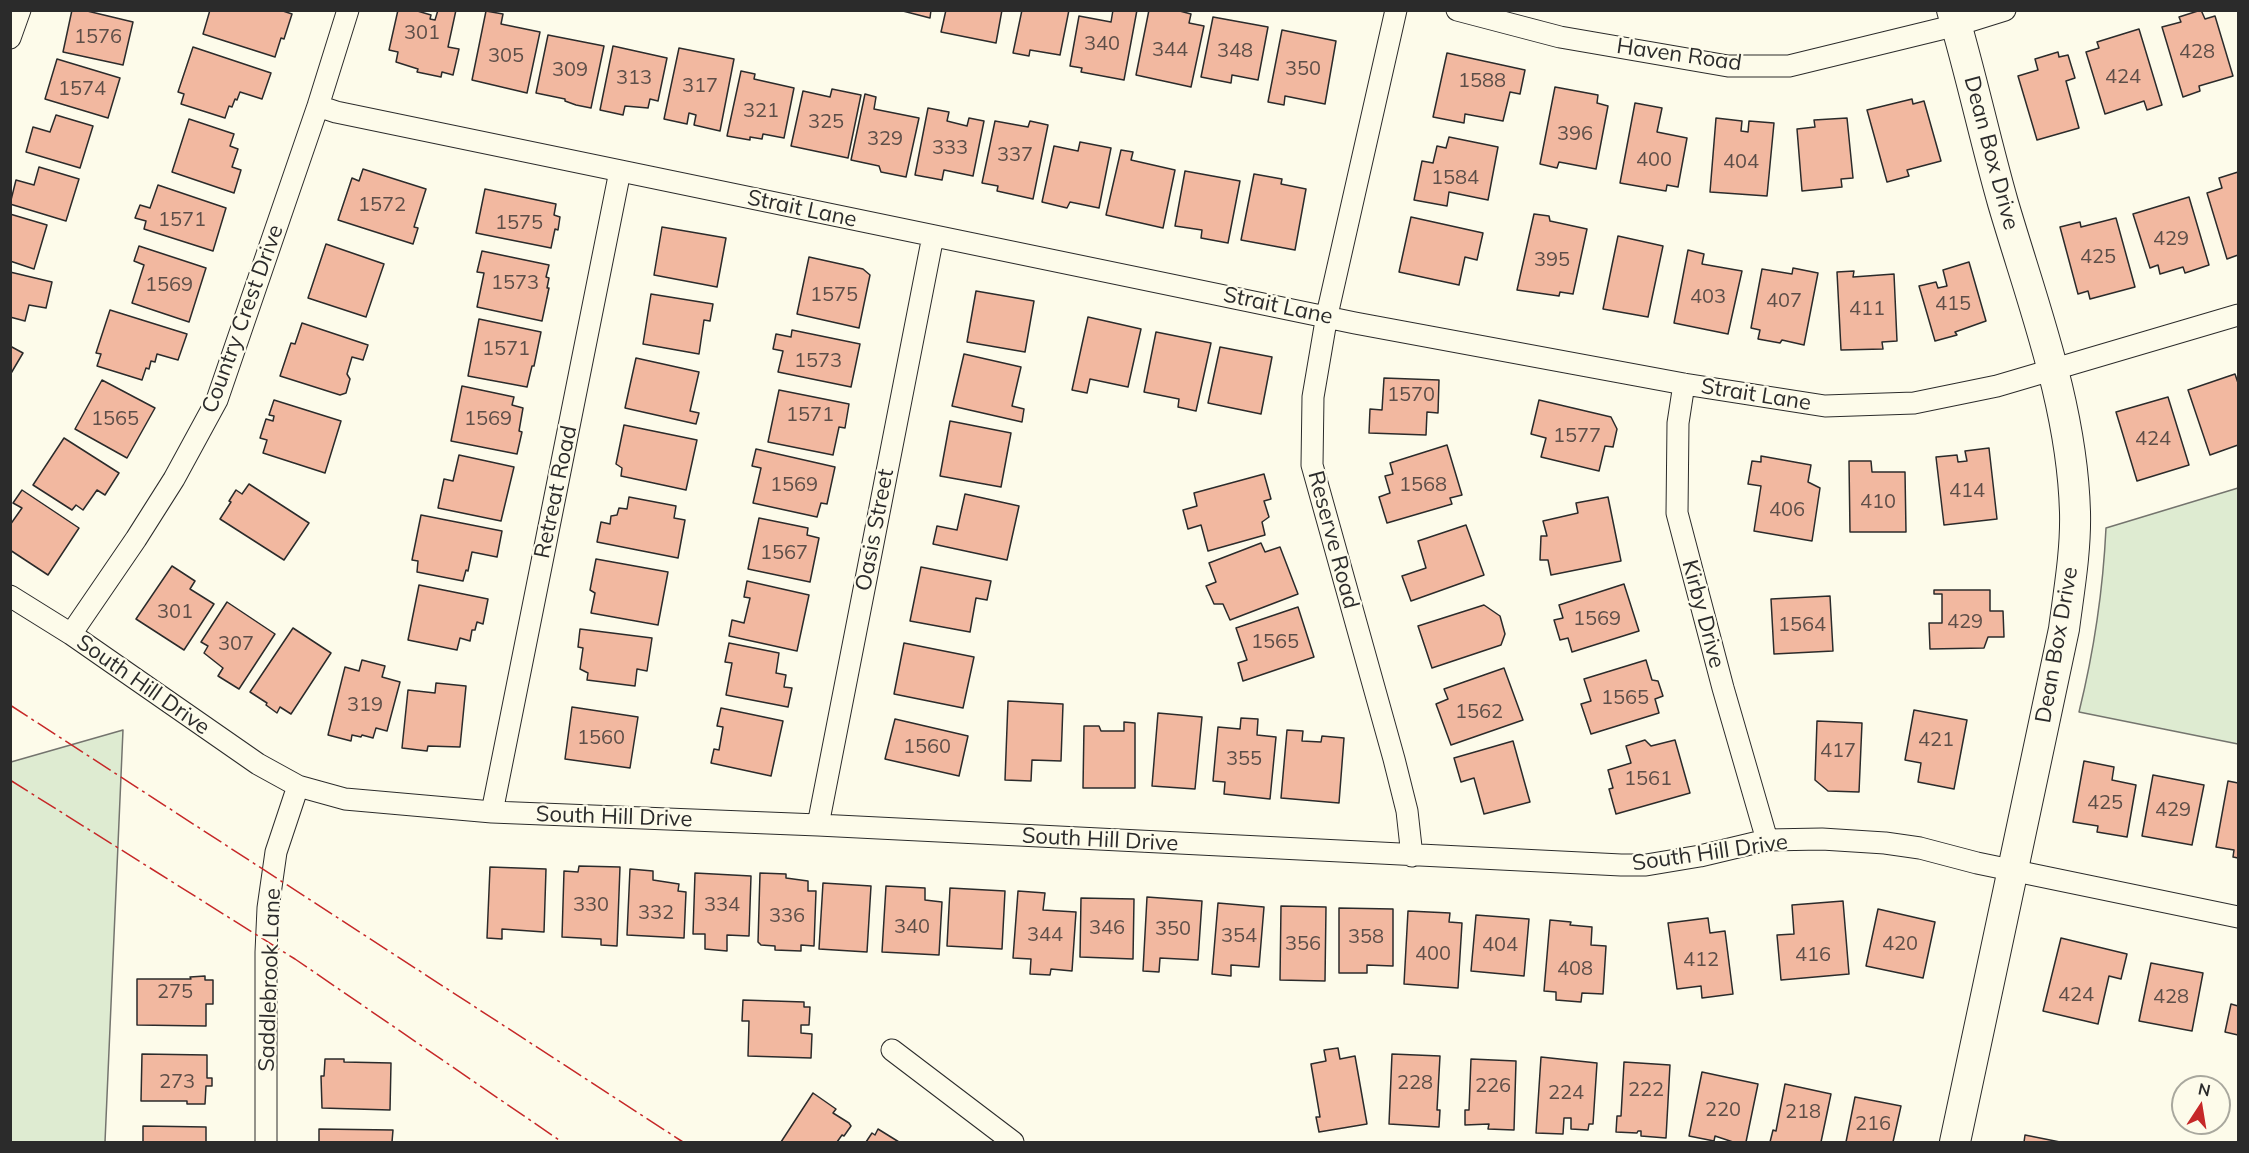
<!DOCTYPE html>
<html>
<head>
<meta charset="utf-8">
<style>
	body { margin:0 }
	#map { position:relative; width:2249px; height:1153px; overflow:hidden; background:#fdfbea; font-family:Mulish,sans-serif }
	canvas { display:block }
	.frame { position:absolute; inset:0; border:12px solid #2b2b2b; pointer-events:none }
	.north { position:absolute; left:2171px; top:1075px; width:60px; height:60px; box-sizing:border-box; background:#fdfbea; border:2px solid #a9a89e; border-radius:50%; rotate:12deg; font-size:16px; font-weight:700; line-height:24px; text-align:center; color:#2b2b2b }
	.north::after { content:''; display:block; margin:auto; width:21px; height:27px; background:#c62828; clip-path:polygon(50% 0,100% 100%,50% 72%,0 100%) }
</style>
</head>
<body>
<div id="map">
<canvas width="2249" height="1153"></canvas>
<div class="frame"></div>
<div class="north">N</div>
</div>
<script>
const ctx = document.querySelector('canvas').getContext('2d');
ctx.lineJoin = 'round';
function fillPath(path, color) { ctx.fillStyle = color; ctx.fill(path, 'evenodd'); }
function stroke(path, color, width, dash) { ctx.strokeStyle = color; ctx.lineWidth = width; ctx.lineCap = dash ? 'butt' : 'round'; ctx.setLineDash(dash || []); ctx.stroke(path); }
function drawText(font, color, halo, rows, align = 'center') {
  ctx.font = font + ' Mulish,sans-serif'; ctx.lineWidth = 4.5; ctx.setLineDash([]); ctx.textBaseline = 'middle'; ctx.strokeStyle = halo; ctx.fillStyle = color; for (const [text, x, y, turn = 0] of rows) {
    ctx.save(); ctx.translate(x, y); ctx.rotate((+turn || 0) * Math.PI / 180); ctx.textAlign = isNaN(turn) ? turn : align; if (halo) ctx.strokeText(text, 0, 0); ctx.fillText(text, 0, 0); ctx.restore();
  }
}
const green = new Path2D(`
	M2238 488V744L2079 712C2094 651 2103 591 2106 528Z
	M123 730 105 1142H11V762Z`);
fillPath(green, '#deebd1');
stroke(green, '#74746e', 1.5);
const building = new Path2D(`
	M72 10H83L133 22 123 65 63 52Z
	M210 10H280L292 14 284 39 281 38 275 57 203 34Z
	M398 10H414L431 15 430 19 435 20 438 10H456L448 47 459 49 453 75 442 72 441 77 417 72 418 69 396 62 398 52 389 50Z
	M899 10H931L930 18Z
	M946 10H1002L996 43 941 32Z
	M1022 10H1069L1060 55 1030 50 1029 56 1013 53Z
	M1113 10H1137L1124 80 1081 72 1082 68 1070 66 1079 16 1111 22Z
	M1149 10H1176L1191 14 1189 23 1204 26 1191 87 1136 75Z
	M2201 10 2205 19 2215 16 2233 76 2199 86 2200 91 2183 97 2162 27 2181 22 2179 17Z
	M486 11 503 14 501 24 540 32 527 93 472 80Z
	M1213 17 1268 27 1258 80 1232 75 1231 83 1201 77Z
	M2139 29 2162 105 2147 110 2144 101 2105 114 2086 52 2099 48 2097 42Z
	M1282 30 1336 41 1325 104 1285 96 1284 105 1268 102Z
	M548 35 604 46 591 108 576 105 565 101V99L536 93Z
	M613 46 667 58 658 101 650 99 648 108 625 106 623 115 600 110Z
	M193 47 271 73 262 99 240 92 237 100 235 99 232 107 229 106 225 118 181 104 184 94 178 92Z
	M679 48 734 59 720 131 694 125 696 115 689 113 687 124 664 119Z
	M2058 52 2059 57 2068 55 2075 78 2066 81 2079 128 2037 140 2018 76 2038 70 2035 59Z
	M1447 53 1525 70 1520 94 1510 92 1503 121 1465 114 1464 123 1433 117Z
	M57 59 120 78 108 118 45 99Z
	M741 71 755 74 754 79 794 88 784 138 763 134 762 139 750 137V140L727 136Z
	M1555 87 1598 95 1597 103 1608 106 1596 169 1559 162 1557 168 1540 164Z
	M832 89 861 95 848 158 791 146 803 91 830 97Z
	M865 94 876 97 874 109 919 118 906 177 881 172 879 166 851 160Z
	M1912 99 1913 104 1924 101 1941 161 1907 170 1909 176 1887 182 1867 110Z
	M1635 103 1662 108 1657 132 1687 138 1678 187 1667 185 1666 191 1620 183Z
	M928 108 949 112 947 121 967 126 969 118 984 121 973 176 944 170 942 180 915 175Z
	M56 115 93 126 80 168 26 152 33 127 50 132Z
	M1716 118 1742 121 1741 131 1748 132 1749 121 1774 123 1767 196 1710 192Z
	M1847 118 1853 178 1841 179 1842 187 1802 191 1797 129 1815 127 1814 120Z
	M189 119 234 134 230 146 238 149 232 167 241 170 234 193 172 172Z
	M995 121 1028 127 1030 121 1048 125 1033 199 997 191 998 186 982 183Z
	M1449 137 1498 147 1488 200 1449 192 1447 206 1414 200 1422 161 1433 163 1437 146 1446 148Z
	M1080 142 1111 148 1099 208 1070 202 1067 208 1042 202 1054 146 1078 151Z
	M1121 150 1133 152 1131 160 1175 170 1163 228 1106 215Z
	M39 167 79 179 66 221 10 204 16 180 34 185Z
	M363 169 426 189 414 227 418 228 413 244 338 220 352 178 359 181Z
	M1185 171 1240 181 1228 243 1201 238 1202 230 1175 226Z
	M2238 172V255L2227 259 2207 193 2222 188 2219 178Z
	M1254 174 1282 179 1281 184 1306 189 1295 250 1241 240Z
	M158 185 226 208 213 251 144 229 146 221 135 218 140 205 150 208Z
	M485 189 556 204 554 215 560 217 558 230 555 229 551 248 476 233Z
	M2189 197 2209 265 2185 273 2183 267 2160 274 2158 265 2150 268 2133 214Z
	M10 214 47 225 34 269 10 261Z
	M1534 214 1549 216 1550 221 1587 229 1573 294 1560 292 1559 296 1517 290Z
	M1411 217 1483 233 1477 260 1465 257 1459 285 1399 272Z
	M2116 218 2135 287 2090 299 2088 291 2078 294 2060 227 2080 222 2081 227Z
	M662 227 726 238 717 287 654 275Z
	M1618 236 1663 246 1648 317 1603 309Z
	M326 244 384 264 366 317 308 298Z
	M139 246 206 268 189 322 132 303 144 265 134 261Z
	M1688 250 1704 254 1702 264 1742 271 1728 334 1674 323Z
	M482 251 549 265 546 277 549 278 547 288H549L542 321 477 307 484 273 477 272Z
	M809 257 863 269 870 275 859 328 797 314Z
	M1969 262 1986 321 1955 332 1957 335 1935 341 1919 286 1936 282 1938 288 1947 286 1943 270Z
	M1793 268 1818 273 1804 345 1782 340 1780 343 1758 339 1760 330 1751 328 1762 269 1792 274Z
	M1854 271 1853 277 1894 274 1897 341 1882 342 1883 349 1841 350 1837 272Z
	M10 272 52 282 46 308 29 305 25 321 10 317Z
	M976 291 1034 301 1025 352 967 342Z
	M651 294 713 304 710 321 704 320 699 354 643 344Z
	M110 310 187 334 178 360 157 354 155 362 151 361 149 369 146 368 142 380 97 366 101 354 96 353Z
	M1088 317 1141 329 1128 387 1090 379 1087 393 1072 390Z
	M479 319 541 332 534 366H532L527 387 468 376Z
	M302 323 368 345 363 360 352 357 347 374 350 379 346 393 340 395 280 376 291 343 295 344Z
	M792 330 860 344 851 387 778 372 783 351 773 349 776 334 791 337Z
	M1156 332 1211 343 1196 411 1178 407 1179 399 1144 392Z
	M10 346 23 353 10 375Z
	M1220 347 1272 357 1261 414 1208 403Z
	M964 354 1021 367 1012 406 1024 409 1022 422 952 406Z
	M636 358 699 372 690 411 699 413 696 424 625 408Z
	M2235 374 2238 383V445L2210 455 2188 390Z
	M1384 378 1439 380 1438 413 1427 412 1426 435 1369 433 1370 409 1382 410Z
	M102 380 155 408 127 458 75 429Z
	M462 386 514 397 512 405 523 408 519 431 522 432 517 454 451 441Z
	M779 390 849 404 845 428 839 427 833 455 768 442Z
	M2168 397 2189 465 2137 481 2116 412Z
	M274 400 341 421 325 473 263 453 267 440 260 438 266 419 273 421 274 416 269 415Z
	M1539 400 1611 417 1617 429 1613 447 1605 446 1599 471 1541 457 1546 438 1531 434Z
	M950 421 1011 433 1001 487 940 476Z
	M624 425 697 440 686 490 621 476 622 468 616 464Z
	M64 438 119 473 105 495 97 490 83 510 76 505 72 510 33 485Z
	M1447 445 1462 495 1450 498 1452 504 1387 523 1379 497 1390 493 1385 476 1393 474 1390 463Z
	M1989 448 1997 519 1944 525 1936 457 1957 455 1958 462 1967 461 1965 451Z
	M756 449 835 467 827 504 821 503 817 517 753 503 761 468 752 466Z
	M459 455 514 467 501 521 438 508 444 479 453 481Z
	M1761 456 1811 465 1808 482 1820 488 1812 541 1754 531 1761 486 1748 484 1752 461 1761 462Z
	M1849 461H1871L1872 472H1905L1906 532H1850Z
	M1264 474 1271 499 1264 501 1269 517 1262 522 1265 535 1208 551 1201 525 1188 529 1183 510 1197 506 1194 493Z
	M249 484 309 523 284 560 220 519 231 502 229 501 236 490 242 494Z
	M22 490 79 528 48 575 10 550V525L22 508 13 503Z
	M965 494 1019 506 1007 560 933 544 937 526 957 530Z
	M629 497 676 506 674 518 685 520 678 558 597 542 601 522 610 524 611 516 617 515 619 508 627 509Z
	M1608 497 1621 561 1551 575 1548 560H1540L1541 536H1547L1543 521 1578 513 1576 503Z
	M421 515 502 531 497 557 472 552 468 571 466 570 463 581 417 572 418 561 412 560Z
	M759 518 808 528 807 535 819 538 810 582 748 569Z
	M1466 525 1484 575 1411 601 1402 576 1426 568 1418 541Z
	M1261 543 1265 552 1280 547 1298 594 1230 620 1223 604H1214L1206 586 1216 582 1209 563Z
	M596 559 668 572 658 625 591 613 595 593 590 590Z
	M172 566 195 581 190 589 214 604 184 650 136 619Z
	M921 567 991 581 987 600 976 598 970 632 910 621Z
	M747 581 809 595 797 651 729 636 732 620 744 623 750 598 744 597Z
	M1624 584 1639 631 1572 652 1568 638 1560 640 1554 620 1563 618 1559 605Z
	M419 585 488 599 483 624 477 622 475 630H472L470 641 460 638 457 650 408 640Z
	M1934 590H1990V611H2003L2004 637H1988L1984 648 1930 649 1929 623H1942V594H1934Z
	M1830 596 1833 651 1774 654 1771 599Z
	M227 602 275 634 239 689 218 676 223 668 204 653 208 646 201 642Z
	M1484 605 1500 616 1505 634 1501 645 1432 668 1418 626Z
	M1298 607 1314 657 1243 681 1238 663 1247 660 1236 628Z
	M293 628 331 653 291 714 280 707 277 713 266 705 267 703 250 692Z
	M580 629 652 638 647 671 637 669 635 686 587 680 588 673 580 669 583 648 578 647Z
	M729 643 779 653 776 673 786 675 784 687 792 688 788 707 726 695 732 663 725 662Z
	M904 643 974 657 963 708 894 694Z
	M362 660 385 666 382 677 400 682 387 731 376 728 373 738 362 735 361 737 352 735 351 741 328 735 345 667 359 671Z
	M1646 660 1652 680 1658 681 1663 696 1655 699 1659 713 1591 734 1581 704 1591 701 1584 679Z
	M1504 668 1523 720 1451 745 1436 704 1448 699 1444 689Z
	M436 683 466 686 460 747 428 746 427 751 402 748 408 690 435 693Z
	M1008 701 1063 704 1061 761 1032 760 1031 781 1005 780Z
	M572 707 638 717 630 768 565 759Z
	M721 708 783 721 771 776 711 763 714 749 719 750 723 727 717 726Z
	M1914 710 1967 720 1954 789 1918 782 1921 763 1905 760Z
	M1158 713 1202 717 1195 789 1152 786Z
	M1241 718 1258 719 1257 735 1276 737 1270 799 1224 794 1225 782 1213 781 1218 727 1240 729Z
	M895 719 968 736 959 776 885 759Z
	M1817 721 1862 723 1859 792 1828 791 1815 780Z
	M1124 722 1135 723V788H1083L1084 726H1099L1101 731H1124Z
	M1287 730 1303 731 1302 741 1321 742 1322 736 1344 738 1339 803 1281 798Z
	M1645 740 1651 746 1675 740 1690 793 1616 814 1609 789 1613 788 1608 770 1631 763 1626 746Z
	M1513 741 1530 802 1484 814 1474 778 1461 782 1454 758Z
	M2084 761 2114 767 2112 780 2136 785 2127 837 2097 832 2098 826 2073 822Z
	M2153 775 2204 785 2192 845 2142 836Z
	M2228 781 2238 783V858L2233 857 2234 850 2216 847Z
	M579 866 620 867 617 946 601 945V939L562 937 564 871 578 872Z
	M490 867 546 869 544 932 502 929V939L487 938Z
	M630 869 653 871V880L679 884 678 891 686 892 684 938 627 935Z
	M695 873 751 876 749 936 727 935V951L705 949V934H693Z
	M760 873 786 874V878L808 881V891H816L814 946 801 945V951L775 950V946L761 945 758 942Z
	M823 883 871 886 867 952 819 949Z
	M886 886 925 888V900L942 902 939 955 882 952Z
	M950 888 1005 891 1002 949 947 946Z
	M1018 891 1045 893 1043 910 1076 912 1072 971 1051 969 1050 975 1030 974 1031 959 1013 958Z
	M1147 897 1202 901 1198 960 1160 958 1159 972 1143 971Z
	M1081 898 1134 899 1133 959 1080 957Z
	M1843 901 1849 974 1781 980 1777 935 1794 934 1792 905Z
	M1218 903 1264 907 1259 967 1231 965V976L1212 974Z
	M1281 906 1326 907 1325 981 1280 980Z
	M1339 908 1393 909V966L1367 965V973H1339Z
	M1878 909 1935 922 1923 978 1866 966Z
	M1408 911 1450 913 1449 922 1462 923 1458 988 1404 984Z
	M1476 915 1529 919 1524 976 1471 971Z
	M1708 918 1710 933 1725 931 1733 994 1702 998 1701 986 1677 989 1668 923Z
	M1550 920 1571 922 1570 925 1592 927 1591 945 1606 946 1603 994 1582 993 1581 1002 1556 1000V992L1544 991Z
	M2061 938 2127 954 2121 979 2109 976 2098 1024 2043 1011Z
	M2151 963 2203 973 2192 1031 2139 1021Z
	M205 976V980H213V1004H206V1026L137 1025V979H191L190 977Z
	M743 1000 804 1002V1007H810L809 1025H801V1033L812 1034 811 1058 748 1056 749 1021H742Z
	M2231 1004 2238 1006V1035L2225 1032Z
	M1338 1048 1340 1059 1355 1056 1367 1124 1319 1132 1316 1117H1320L1311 1064 1326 1061 1324 1050Z
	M142 1054 207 1055V1078H212V1086H206L205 1104H187V1101H141Z
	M1392 1054 1440 1056 1437 1110H1440L1439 1127 1389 1124Z
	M1541 1057 1597 1063 1593 1124H1589L1588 1130 1571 1129V1118H1564L1563 1134 1536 1133Z
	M325 1059H344V1062L391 1063 390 1110 322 1108 321 1076H324Z
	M1471 1059 1516 1061 1514 1130 1488 1129 1489 1124 1465 1125V1110H1469Z
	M1624 1062 1670 1065 1666 1138 1641 1136V1131H1638L1637 1133 1616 1132 1617 1116H1621Z
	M1702 1072 1758 1084 1746 1142H1733L1715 1136 1714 1141 1689 1136Z
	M1785 1084 1831 1094 1821 1142H1770L1773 1130 1776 1131Z
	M813 1093 836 1109 833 1113 849 1123 851 1126 844 1136 842 1135 837 1142H781Z
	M1855 1097 1901 1106 1893 1142H1846Z
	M143 1126 206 1127V1142H143Z
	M319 1129 393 1130 392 1142H319Z
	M878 1129 899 1142H866L872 1133 875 1135Z
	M2025 1135 2060 1142H2024Z`);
fillPath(building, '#f2b8a0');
stroke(building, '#2b2b2b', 1.5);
const street = new Path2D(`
	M1396 10 1327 315 1313 397 1312 465 1394 759 1407 811 1412 856
	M1457 10 1560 37 1728 66H1789L1957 25 2005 10
	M10 38 20 10
	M318 106 336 112 1355 323 1684 384 1825 406 1914 403 1997 386 2238 315
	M1684 384 1678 423 1677 513 1723 688 1767 840
	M10 596 71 634 258 764 298 786 345 799 492 812 818 825 1621 865H1646L1700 856 1767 840 1822 839 1885 843 1920 848 1977 863 2238 917
	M71 634 136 539 174 479 217 400 318 106 348 10
	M492 812 620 171
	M818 825 933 236
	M892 1050 1013 1142
	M266 1142V952L268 908 276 852 298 786`);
const secondary = new Path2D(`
	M1952 10C1971 74 1985 140 2003 203 2033 305 2072 405 2075 512 2076 551 2069 590 2064 629L1955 1142`);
stroke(street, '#2b2b2b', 23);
stroke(secondary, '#2b2b2b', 32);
stroke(street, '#fdfbea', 21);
stroke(secondary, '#fdfbea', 30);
stroke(new Path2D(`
	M10 705 683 1142
	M10 780 295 959 562 1142`), '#c62828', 1.5, [21, 4.5, 3, 4.5]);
drawText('20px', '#5d4e48', null, [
	["301",422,33],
	["1576",98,37],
	["340",1102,44],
	["344",1170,50],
	["348",1235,51],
	["428",2197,52],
	["305",506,56],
	["350",1303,69],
	["309",570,70],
	["424",2123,77],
	["313",634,78],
	["1588",1482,81],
	["317",700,86],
	["1574",82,89],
	["321",761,111],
	["325",826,122],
	["396",1575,134],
	["329",885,139],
	["333",950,148],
	["337",1015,155],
	["400",1654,160],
	["404",1741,162],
	["1584",1455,178],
	["1572",382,205],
	["1571",182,220],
	["1575",519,223],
	["429",2171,239],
	["425",2098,257],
	["395",1552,260],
	["1573",515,283],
	["1569",169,285],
	["1575",834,295],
	["403",1708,297],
	["407",1784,301],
	["415",1953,304],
	["411",1867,309],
	["1571",506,349],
	["1573",818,361],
	["1570",1411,395],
	["1571",810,415],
	["1565",115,419],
	["1569",488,419],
	["1577",1577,436],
	["424",2153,439],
	["1569",794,485],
	["1568",1423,485],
	["414",1967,491],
	["410",1878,502],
	["406",1787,510],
	["1567",784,553],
	["301",175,612],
	["1569",1597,619],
	["429",1965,622],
	["1564",1802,625],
	["1565",1275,642],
	["307",236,644],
	["1565",1625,698],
	["319",365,705],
	["1562",1479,712],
	["1560",601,738],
	["421",1936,740],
	["1560",927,747],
	["417",1838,751],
	["355",1244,759],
	["1561",1648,779],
	["425",2105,803],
	["429",2173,810],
	["330",591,905],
	["334",722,905],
	["332",656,913],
	["336",787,916],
	["340",912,927],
	["346",1107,928],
	["350",1173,929],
	["344",1045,935],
	["354",1239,936],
	["358",1366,937],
	["356",1303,944],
	["420",1900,944],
	["404",1500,945],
	["400",1433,954],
	["416",1813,955],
	["412",1701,960],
	["408",1575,969],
	["275",175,992],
	["424",2076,995],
	["428",2171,997],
	["273",177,1082],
	["228",1415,1083],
	["226",1493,1086],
	["222",1646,1090],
	["224",1566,1093],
	["220",1723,1110],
	["218",1803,1112],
	["216",1873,1124]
]);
drawText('22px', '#2b2b2b', '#fdfbea', [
	["Haven Road",1679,55,8],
	["Dean Box Drive",1991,153,75],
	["Strait Lane",802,209,12],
	["Strait Lane",1278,306,12],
	["Country Crest Drive",243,319,-70],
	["Strait Lane",1756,395,9],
	["Retreat Road",556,492,-78],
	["Oasis Street",875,530,-79],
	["Reserve Road",1333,540,75],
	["Kirby Drive",1703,614,75],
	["Dean Box Drive",2057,645,-80],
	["South Hill Drive",143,685,35],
	["South Hill Drive",614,817,2],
	["South Hill Drive",1100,840,3],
	["South Hill Drive",1710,853,-8],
	["Saddlebrook Lane",270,980,-88]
]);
</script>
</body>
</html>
